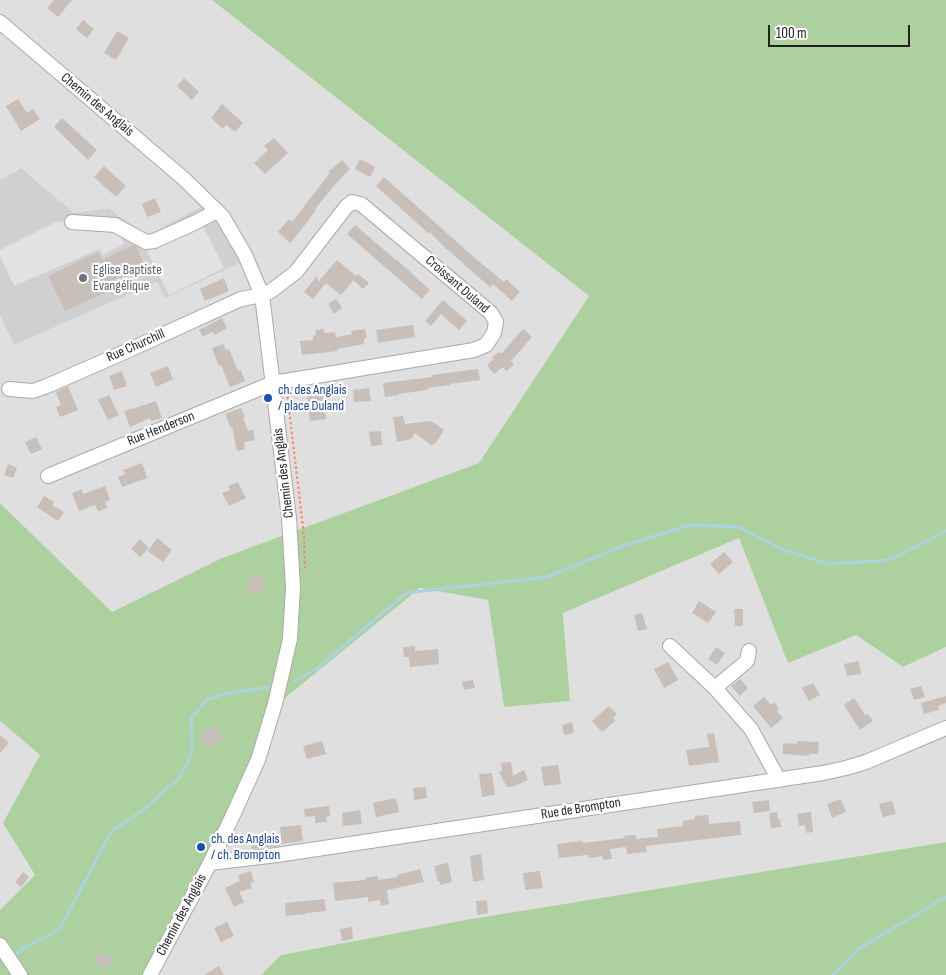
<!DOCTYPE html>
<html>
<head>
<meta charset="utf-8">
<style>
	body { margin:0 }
	#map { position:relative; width:946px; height:975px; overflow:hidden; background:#f2efe9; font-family:"Sofia Sans Condensed",sans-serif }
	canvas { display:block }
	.scale { position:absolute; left:768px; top:25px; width:142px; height:22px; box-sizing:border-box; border:2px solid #222; border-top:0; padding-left:6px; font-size:15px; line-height:18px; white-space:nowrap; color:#222; -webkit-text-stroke:4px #fff; paint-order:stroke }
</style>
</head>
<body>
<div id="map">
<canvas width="946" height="975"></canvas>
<div class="scale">100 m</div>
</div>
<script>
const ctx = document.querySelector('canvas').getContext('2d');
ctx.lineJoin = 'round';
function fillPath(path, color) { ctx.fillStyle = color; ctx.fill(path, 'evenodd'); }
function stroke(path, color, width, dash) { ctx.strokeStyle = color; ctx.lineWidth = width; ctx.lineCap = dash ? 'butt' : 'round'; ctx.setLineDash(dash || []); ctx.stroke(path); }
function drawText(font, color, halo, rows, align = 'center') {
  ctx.font = font + ' "Sofia Sans Condensed",sans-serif'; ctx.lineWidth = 4.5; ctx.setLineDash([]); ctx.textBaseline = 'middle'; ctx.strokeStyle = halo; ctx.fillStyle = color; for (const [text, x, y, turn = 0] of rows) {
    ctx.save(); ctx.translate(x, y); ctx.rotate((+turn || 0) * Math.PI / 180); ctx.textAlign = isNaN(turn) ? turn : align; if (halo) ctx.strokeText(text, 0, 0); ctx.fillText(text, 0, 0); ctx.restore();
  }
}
fillPath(new Path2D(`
	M0 0H212L590 296 479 463 222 558 112 612 0 503V317L14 345 157 282 165 298 146 236 109 208 74 213 23 168 0 180Z
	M739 538 788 662 856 635 903 667 946 647V842L465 920 281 955 261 975H144L274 707 420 588 488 600 504 707 570 701 563 613Z
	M0 721 40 755 3 823 35 875 0 910Z`), '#e0dfdf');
fillPath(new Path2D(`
	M22 168 74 213 109 208 146 236 203 206 211 214 224 231 240 263 165 298 157 282 14 345 0 316V180Z`), '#d0d0d0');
fillPath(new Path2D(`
	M212 0H946V647L903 667 856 635 788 663 739 538 563 613 570 701 504 707 488 600 420 588 274 707 211 853 144 975H0V910L35 875 3 823 40 755 0 721V503L112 612 222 558 479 463 589 296Z
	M946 842V975H261L281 955 465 920Z`), '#add19e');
fillPath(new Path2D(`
	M58 221 119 234 124 244 103 255 100 249 14 286 0 256V250Z
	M202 224 224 268 169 295 147 251Z`), '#e2e2e2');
stroke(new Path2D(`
	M294 681 315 670 406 593 547 577 623 546 690 525 739 527 781 549 828 564 890 560 946 531
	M13 956 25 947 59 930 111 832 143 810 180 777 192 753 191 718 207 700 224 694 270 687
	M833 975 860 948 946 897`), '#aad3df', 3);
fillPath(new Path2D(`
	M54 0H72L58 17 47 8Z
	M83 20 94 29 87 38 76 29Z
	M117 31 129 38 116 60 104 53Z
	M184 78 199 92 192 100 177 86Z
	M18 99 27 113 33 109 40 119 21 131 6 106Z
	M222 104 243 123 235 132 226 125 223 129 211 118Z
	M62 118 97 150 88 160 54 127Z
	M274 138 288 153 265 174 254 163 268 150 264 146Z
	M360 159 375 167 370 177 355 169Z
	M342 160 350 169 339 180 315 209 316 210 301 230 290 243 278 232 289 219 292 222 330 173 328 172Z
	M104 166 126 186 116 197 94 177Z
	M384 177 476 259 504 282 506 279 520 292 512 301 493 284 490 287 476 275 447 249V250L430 232 429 234 376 186Z
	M155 198 161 212 147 217 142 204Z
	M355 225 396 260V259L430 290 422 299 347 234Z
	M134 245 136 246 144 265 112 281 115 288 65 311 48 276 98 252 102 260Z
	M337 260 356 276 358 274 369 283 363 289 353 280 355 278 341 295 326 283 319 291V290V292L313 299 304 292 317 276 318 282Z
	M224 278 229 291 205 301 200 289Z
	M336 299 342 308 334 314 329 306V303Z
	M443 300 467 321 459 330 441 314 431 326 425 321Z
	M222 318 227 328 214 335 212 332 203 337 199 330Z
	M413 325 415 337 378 343 376 330Z
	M324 329V333L335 332 336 337 352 334 351 331 365 329 367 338H364V344L337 349 338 351 302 355 300 341 313 340V336L316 335 315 330Z
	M523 329 532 337 511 361 514 365 506 371 503 367 494 374 487 365 494 359 492 357 499 352 501 354Z
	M223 344 226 350 229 349 238 371 241 370 245 381 230 387 221 365 219 366 212 348Z
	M168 366 173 379 156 387 150 373Z
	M478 369 480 380 450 384V385L427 388 428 390 398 394V395L385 397 383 383 432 377V375Z
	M122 371 127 386 114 390 109 376Z
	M68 386 78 410 60 417 56 407 61 405 56 392Z
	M369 388 371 401 354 402 353 390Z
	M323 394 326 419 310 421 307 396Z
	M109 395 119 415 108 420 98 400Z
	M156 401 162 418 151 421 150 418 130 427 124 411 132 408V409Z
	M241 408 245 417H243L248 431 253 430 255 440 244 442 245 449 237 451 232 427 231 428 225 414Z
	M403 416 405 424 431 421 444 430 435 444 431 445 415 433 411 439 397 442 393 417Z
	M381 431 382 445 371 446 369 432Z
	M36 437 42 449 31 454 25 442Z
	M142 463 147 478 122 487 118 477 125 474 123 470Z
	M8 464 17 468 13 478 4 475Z
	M238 482 246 498 229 506 222 493 230 490 228 486Z
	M105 486 110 500 105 502 107 508 98 511 95 505 79 511 72 493 82 489 83 494Z
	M44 496 54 502 52 505 64 512 58 521 37 507Z
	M157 538 172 550 163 562 148 551Z
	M140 539 149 548 140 557 131 549Z
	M724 552 733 562 719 574 710 564Z
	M263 574V593L247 594 246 587 249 586V575Z
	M699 601 716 612 708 623 692 613Z
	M734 609H743V626H735Z
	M642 613 647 629 638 631 634 615Z
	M415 646V651L438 649 439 664 410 667 409 657H404L403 647Z
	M716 647 725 653 717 665 708 659Z
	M859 661 861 674 847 676 844 664Z
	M668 662 678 680 664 688 654 669Z
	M740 679 748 688 740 696 731 686Z
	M473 680 475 688 464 690 462 682Z
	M813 683 820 695 809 701 802 688Z
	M921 686 925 697 914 700 910 689Z
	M946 696V703L938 706 939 710 924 714 921 703Z
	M764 697 771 705 774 702 779 708 777 711 783 718 771 728 753 706Z
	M854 698 865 715 868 714 873 721 860 730 844 705Z
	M609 706 617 714 613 718 615 721 602 732 592 721Z
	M572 722 574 733 564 735 562 725Z
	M216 726 223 740 208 748 201 734Z
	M714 733 719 762 689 766 686 750 709 747 707 734Z
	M0 735 9 743 0 753Z
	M322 741 326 754 307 759 303 746Z
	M797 741 819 742 818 754H809V756L783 754V743L797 744Z
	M511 762 513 776 524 770 528 780 515 786 507 787 499 772 502 771 501 763Z
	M558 765 561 784 544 786 541 767Z
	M492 773 495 795 482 797 479 774Z
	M426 787 427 798 414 800 413 788Z
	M396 798 399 812 376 817 373 803Z
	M841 799 846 812 832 818 827 804Z
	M769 800 770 811 754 813 752 802Z
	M892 801 896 814 883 817 879 804Z
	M329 806 330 816 326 817 327 822 315 823V816L305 817 304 809Z
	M360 810 362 824 343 826 342 813Z
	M777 812 778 819H780L781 827 771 828 769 813Z
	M811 812 813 832 806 833 805 825 799 826 797 814Z
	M708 815 709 824 740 821 741 835 646 846 647 852 627 854 626 847 610 849 612 859 603 860V856L589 858 588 855 559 858 557 844 582 841 583 843 625 838 624 836 636 835V839L658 837 657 829 683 826V821L695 819V816Z
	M301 825 303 841 280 844V846L252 849 250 838 281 835 280 827Z
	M481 854 484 880 473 882 470 856Z
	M448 863 452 882 440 885V881L438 882 434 866Z
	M420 869 424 882 387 890 389 904 381 906 380 900 368 902V897L335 901 333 883 365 880V878L378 876V880L398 877 397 875Z
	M251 871 254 882 250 883 252 888 239 892 244 902 234 907 225 888 240 881 238 875Z
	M540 871 543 888 525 890 523 873Z
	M23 872 29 877 21 887 15 882Z
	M324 899 326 911 306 913V914L286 916 285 903Z
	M487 900 488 913 477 915 476 901Z
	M227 922 234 936 221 942 214 928Z
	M352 927 353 939 342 941 340 929Z
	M99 951 113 959 107 969 94 961Z
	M219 966 224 975H204Z`), '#c7bfb8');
const minor = new Path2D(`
	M0 22 183 178 217 211 223 217 245 255 262 295 289 518 293 587 290 639 275 704 258 760 233 815 210 863 150 975
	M72 222 115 225 146 242 154 241 192 224 217 211
	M9 389 33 391 47 386 127 351 241 299 262 295 271 291 296 272 346 207 352 202 361 204 491 313 496 322 494 333 486 345 474 350 273 383 48 476
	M670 646 715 688 751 729 779 780
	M715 688 747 661 749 651
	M210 863 277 855 823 773 846 768 866 762 946 728
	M0 945 20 975`);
stroke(minor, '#a9a9a9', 16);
stroke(new Path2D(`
	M287 392 304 536 305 571`), '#fa8072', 2, [2.5, 2.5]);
stroke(minor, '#fff', 14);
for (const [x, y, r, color] of [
	[83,278,5,"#6b7280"],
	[268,398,5,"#1a4fb4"],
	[201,847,5,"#1a4fb4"]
]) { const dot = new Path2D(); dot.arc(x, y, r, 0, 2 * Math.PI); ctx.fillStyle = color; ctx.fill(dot); stroke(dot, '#fff', 2); }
drawText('14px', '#222', '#fff', [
	["Chemin des Anglais",97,105,40],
	["Croissant Duland",457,285,41],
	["Rue Churchill",136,346,-24],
	["Rue Henderson",161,429,-22],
	["Chemin des Anglais",284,473,-97],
	["Rue de Brompton",581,809,-9],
	["Chemin des Anglais",182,915,-62]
]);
drawText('14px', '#5b616d', '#fff', [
	["Eglise Baptiste",93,270],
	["Evangélique",93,286]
], 'left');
drawText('14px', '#164399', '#fff', [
	["ch. des Anglais",278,390],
	["/ place Duland",278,406],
	["ch. des Anglais",211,839],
	["/ ch. Brompton",211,855]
], 'left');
</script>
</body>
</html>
